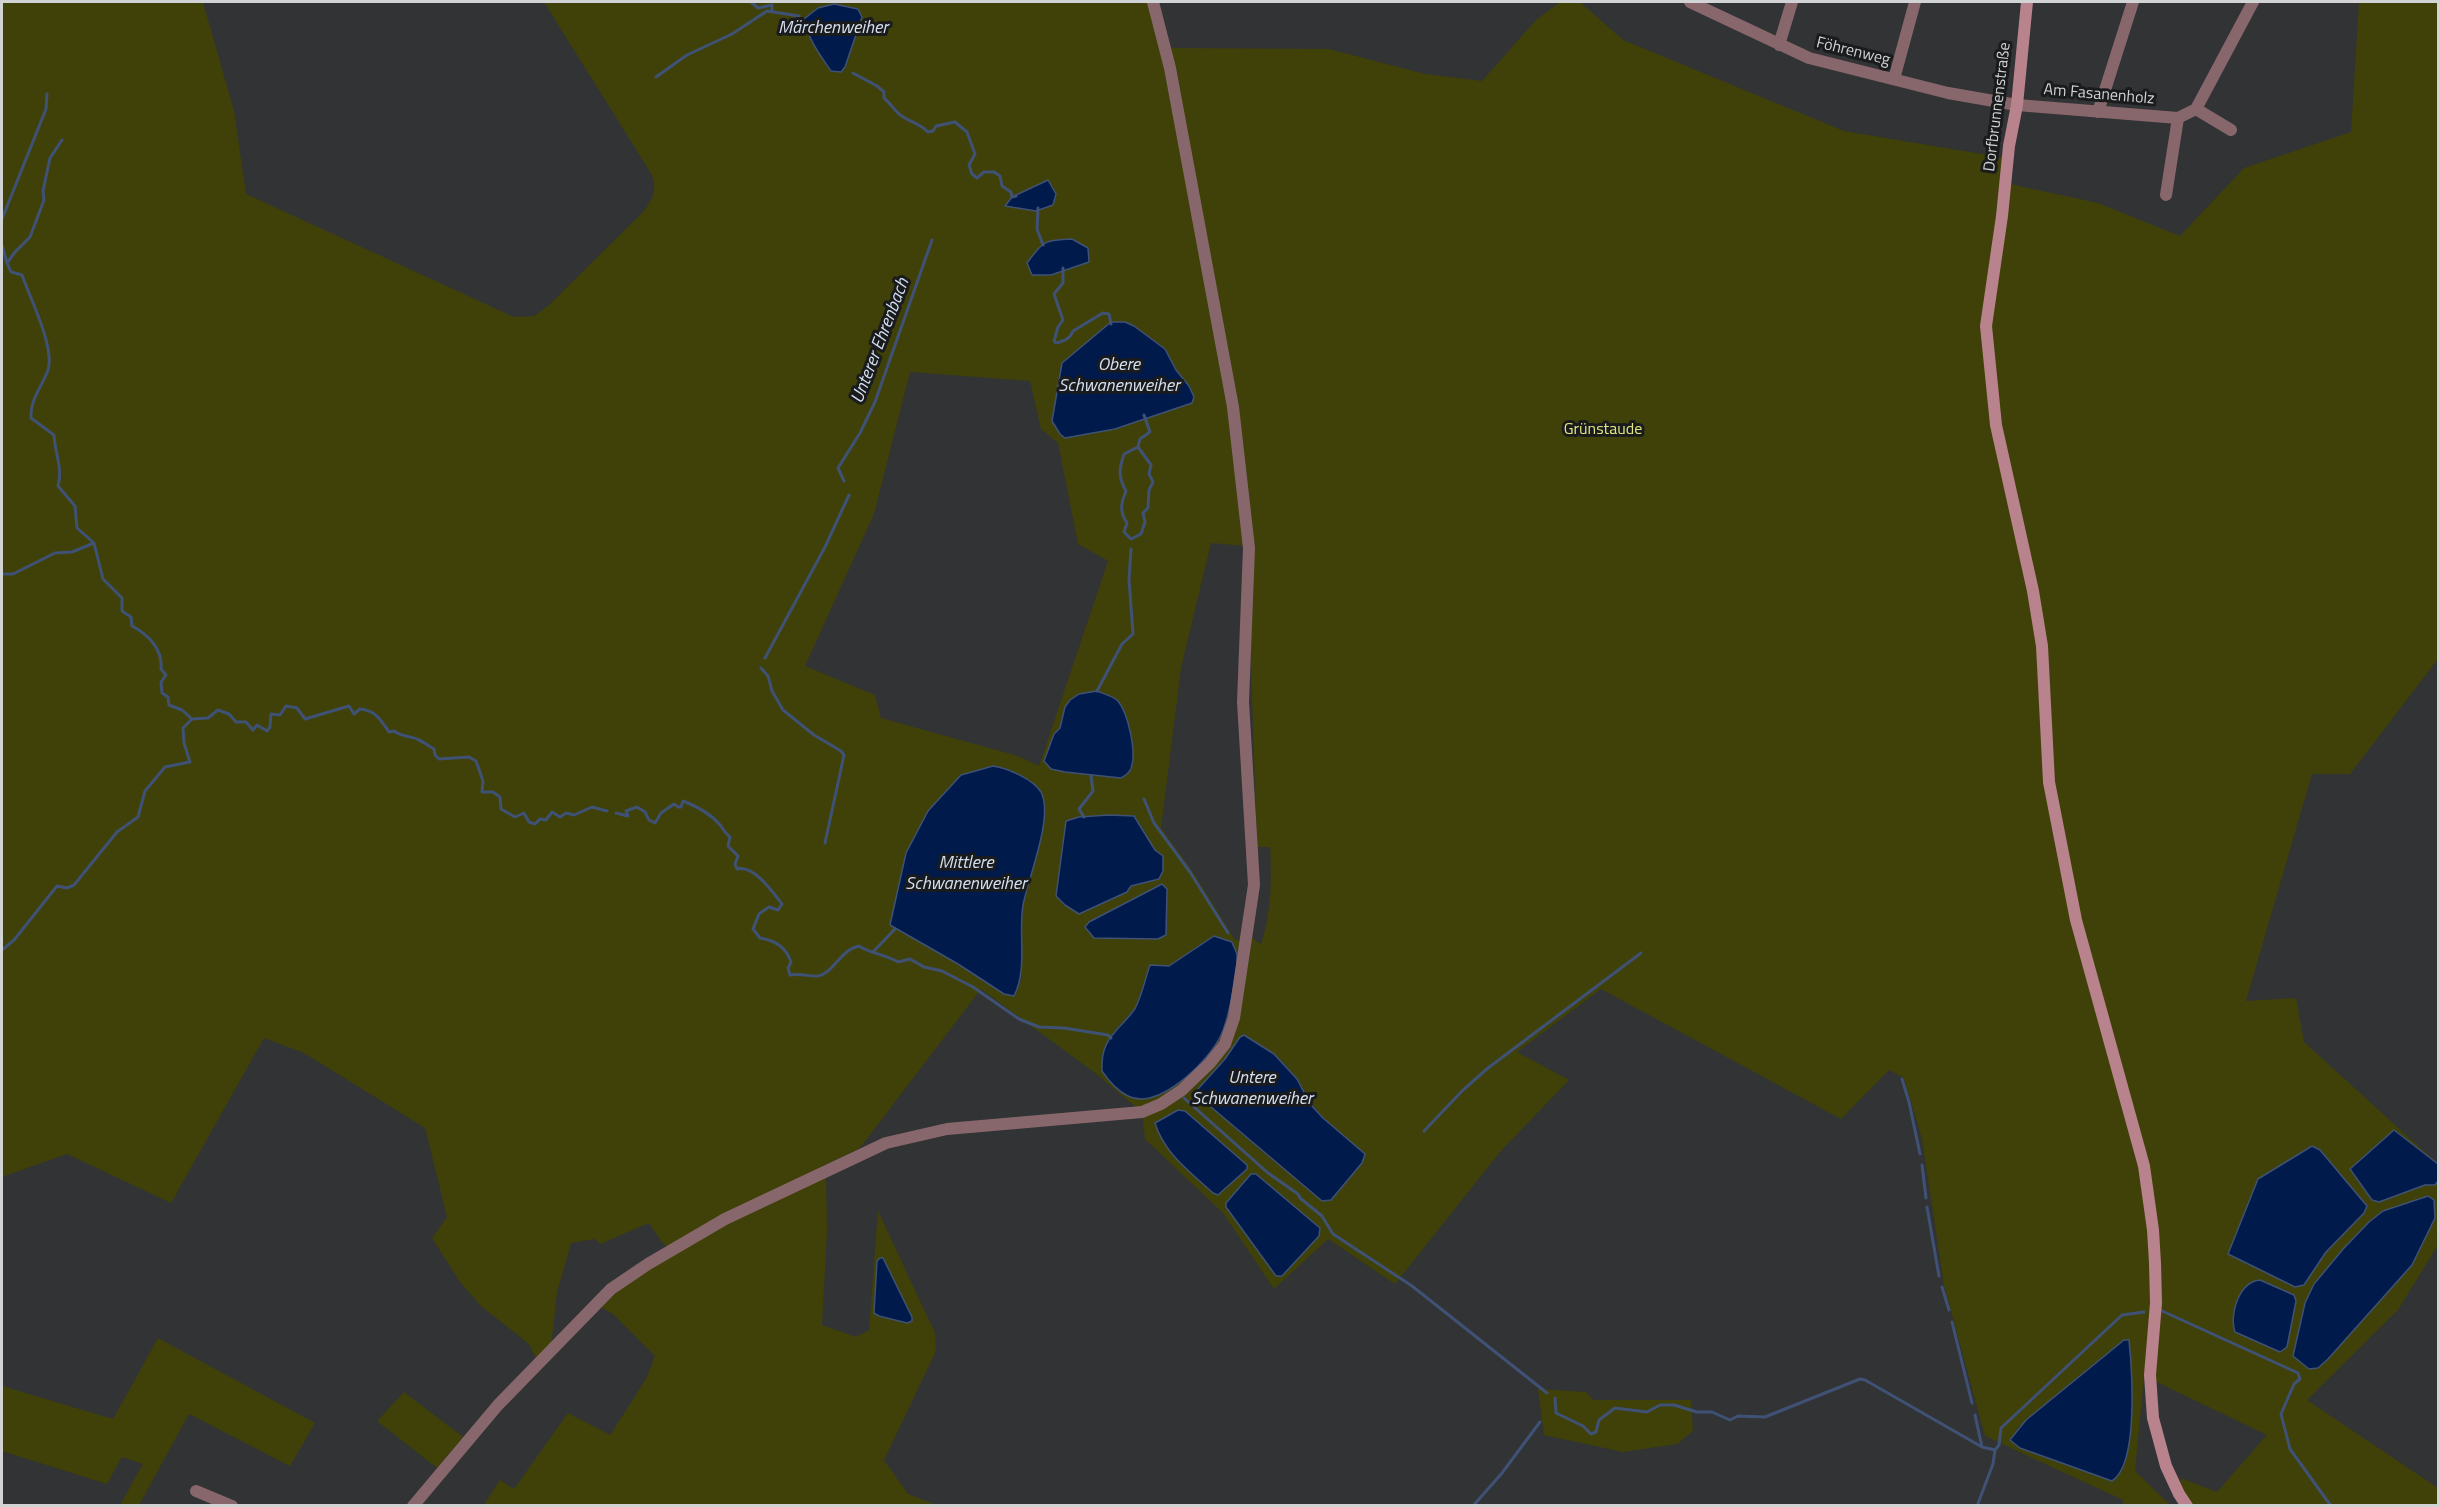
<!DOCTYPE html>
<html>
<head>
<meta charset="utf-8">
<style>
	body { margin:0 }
	#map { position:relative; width:2440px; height:1507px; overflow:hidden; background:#323335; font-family:"Titillium Web",sans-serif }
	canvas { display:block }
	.frame { position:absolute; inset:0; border:3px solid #d2d3d4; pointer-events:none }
</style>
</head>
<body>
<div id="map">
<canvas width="2440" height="1507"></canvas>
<div class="frame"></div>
</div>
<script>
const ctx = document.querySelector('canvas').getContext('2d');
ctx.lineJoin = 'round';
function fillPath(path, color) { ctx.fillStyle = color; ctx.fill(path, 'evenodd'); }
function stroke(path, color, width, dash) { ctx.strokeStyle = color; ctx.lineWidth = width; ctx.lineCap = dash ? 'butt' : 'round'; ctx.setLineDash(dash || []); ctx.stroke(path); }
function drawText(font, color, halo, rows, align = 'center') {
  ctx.font = font + ' "Titillium Web",sans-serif'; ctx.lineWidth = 6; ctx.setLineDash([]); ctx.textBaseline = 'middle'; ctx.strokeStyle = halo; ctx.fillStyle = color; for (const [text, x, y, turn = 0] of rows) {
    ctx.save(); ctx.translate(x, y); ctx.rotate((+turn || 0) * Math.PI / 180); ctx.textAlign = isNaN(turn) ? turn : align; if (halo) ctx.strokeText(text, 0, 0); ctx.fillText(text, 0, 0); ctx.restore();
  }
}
fillPath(new Path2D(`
	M2 2H203L234 111 246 194 514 317 534 316 548 306 643 212C653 199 657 191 652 175L544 2H1156L1168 48 1329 49 1425 74 1482 81 1536 20 1560 2H1580L1623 40 1844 131 2012 159 2010 184 2098 203 2180 236 2244 168 2351 132 2359 2H2438V659L2350 774H2312L2246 1001 2296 998 2304 1042 2438 1164V1245L2398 1310 2307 1400 2438 1488V1505H2178L2181 1478 2217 1492 2267 1435 2144 1376 2135 1471 2170 1505H2123V1500L1985 1436 1944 1285 1922 1139 1904 1078 1889 1070 1841 1119 1601 989 1517 1052 1569 1080 1500 1152 1395 1284 1328 1239 1274 1289 1223 1213 1145 1139 1142 1112 1095 1073 981 989 860 1148 723 1215 668 1248 661 1241 649 1223 600 1244 595 1239 571 1243 557 1292 551 1347 537 1361 529 1344 481 1306 460 1282 432 1238 447 1217 425 1128 304 1053 264 1038 171 1203 67 1154 2 1177ZM1111 322H1125L1134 326 1165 349 1176 370 1189 386 1145 418 1115 429 1062 363ZM910 372 1030 381 1041 429 1058 443 1078 544 1108 561 1039 766 1018 756 881 718 875 695 805 666 874 514ZM1211 543 1247 546 1257 847H1270C1272 880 1271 914 1261 944L1253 939 1251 935 1249 940H1235L1193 872 1161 828 1181 668ZM1065 707 1128 724 1133 764 1121 778 1065 772 1051 748 1054 734 1060 728ZM1002 767C1014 774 1034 780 1040 792 1053 816 1028 878 1023 904 1019 929 1022 957 1021 982L958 964 890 925ZM1109 815 1134 816C1150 834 1155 856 1159 879L1130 886 1127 892 1079 914 1057 890 1062 843 1079 817ZM1207 940 1237 954 1236 961 1118 1088 1102 1070 1117 1028 1135 1008 1150 965 1169 966ZM1240 1037C1251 1043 1265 1047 1274 1054 1296 1071 1305 1098 1323 1118L1322 1201 1233 1127 1225 1059ZM1251 1174H1256L1320 1228 1276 1276 1258 1250ZM2124 1340H2129L2131 1359 2111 1481 2076 1467 2016 1429Z
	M826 1176 827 1230 822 1325 856 1337 869 1330 878 1211 935 1333 936 1351 884 1460 908 1494 936 1505 483 1506 500 1480 514 1489 568 1413 610 1435 646 1379 655 1356 613 1314 599 1306 616 1289 727 1223Z
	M158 1338 315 1423 290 1466 189 1414 139 1505H120L143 1464 122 1457 107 1484 2 1451V1386L113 1419Z
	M1538 1389 1586 1392 1593 1400H1691L1693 1431 1677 1444 1623 1452 1544 1435Z
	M404 1392 463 1437 437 1468 377 1421Z`), '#3f4108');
const water = new Path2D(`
	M834 4 858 9 862 17 845 67 841 72 831 71C820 55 808 39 804 19L818 8Z
	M1048 180 1056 194 1053 205 1036 211 1005 206 1012 197Z
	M1072 239 1088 248 1089 262 1051 275H1032L1027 263C1044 241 1043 240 1072 239Z
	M1111 322H1125L1134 326 1165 349 1176 370 1189 386 1194 397 1192 403 1115 429 1065 438 1060 434 1052 421 1062 363Z
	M1097 691C1104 694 1113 696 1118 701 1128 713 1136 750 1132 765 1131 772 1126 775 1121 778L1065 772 1051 769 1044 761 1054 734 1060 728 1065 707 1070 700 1079 694Z
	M993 766C1007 768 1033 779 1041 792 1054 817 1028 878 1023 905 1018 935 1028 968 1014 996L1004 994 958 964 890 925 906 853 928 811 961 775Z
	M1109 815 1134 816 1155 850 1163 856V871L1159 879 1131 886 1127 892 1079 914 1065 905 1056 896 1066 821 1079 817Z
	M1162 884 1167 889 1166 935 1158 939 1094 938 1085 927 1089 922Z
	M1214 936 1232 942C1233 945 1236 951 1237 954 1238 972 1228 1024 1219 1039 1206 1063 1158 1111 1128 1096 1118 1091 1108 1080 1102 1071 1100 1038 1118 1032 1134 1010 1140 1002 1146 976 1150 965L1169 966Z
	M1244 1035 1274 1054 1297 1079 1310 1104 1323 1118 1365 1154 1362 1163 1331 1200 1322 1201 1198 1096V1089L1225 1059 1240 1037Z
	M1178 1110 1185 1111 1247 1165V1169L1218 1195 1213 1193C1190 1172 1164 1153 1155 1123Z
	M2394 1130 2438 1164V1181L2435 1185H2425L2379 1202 2372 1200 2350 1169Z
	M2312 1146 2320 1150 2367 1206 2364 1213 2326 1252 2304 1285 2295 1287 2228 1254 2258 1179Z
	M1251 1174H1256L1320 1228 1319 1236 1282 1276H1276L1226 1207V1203Z
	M2428 1196 2434 1200 2435 1218 2412 1265 2328 1359 2318 1368 2309 1369 2293 1356 2305 1303 2314 1284 2344 1248 2369 1222 2383 1211Z
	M880 1258H883L912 1317V1321L907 1323 879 1316 874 1313 877 1261Z
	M2260 1280 2294 1295 2296 1301 2287 1347 2280 1352 2235 1332C2229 1314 2239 1282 2260 1280Z
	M2124 1340H2129C2132 1369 2139 1464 2112 1481L2020 1448 2010 1440 2026 1420Z`);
fillPath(water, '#001a4c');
stroke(water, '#3f5275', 1.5);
stroke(new Path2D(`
	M751 2 758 8 772 5V10
	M853 73 877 86 884 92V98C890 103 893 108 898 113 907 122 917 121 928 132L933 131 936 126 955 122 967 132 975 154 969 165 972 174 977 178 984 172H994L1000 176 1002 186 1011 192 1012 197 1016 196
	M656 77 687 55 732 34 767 11 799 16
	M62 140 50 158 43 191 44 200 30 237 15 252 7 263 11 272 22 275C30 298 55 347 48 370 42 387 30 399 31 418L54 435C55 453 63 469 58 486L75 506 77 528 94 543 103 579 122 598V611L131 617 132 626C149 635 163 650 161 669L166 675 161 682 162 693 168 697 169 705 182 710 192 719 208 718 218 710 229 714 236 722H246L253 730 257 725 267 731 270 727 271 714 280 715 286 706 297 708 305 719 349 706 354 714 360 709C375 710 381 720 389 732L394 731C404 738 408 735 417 739 422 741 429 746 434 749L435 755 439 759 469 757 476 761 483 781 482 792H493L500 797 501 809 515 817 524 813 529 822 535 824 540 819 546 820 552 812 560 817 566 813 574 815 592 807 607 811
	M1038 208 1037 229 1043 245
	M2 219 46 109 47 94
	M2 245 7 263
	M1063 268V283L1054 294 1063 320 1058 327 1054 341 1056 343C1064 341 1070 339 1073 331L1103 313 1109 314 1111 324
	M1138 447 1124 454C1119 469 1118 477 1126 491 1121 503 1119 511 1127 523L1124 532 1131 539 1141 534 1145 522 1143 513 1148 508 1149 490 1153 482 1149 474 1151 465 1138 447 1140 439 1150 432 1144 415
	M844 481 838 468 860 433 875 402 932 240
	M2 574H13L55 553 72 552 94 543
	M765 658 825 547 849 495
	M761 668 768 676 772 691 783 710 814 735 841 751 844 755 825 843
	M1097 691 1122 644 1133 634 1129 579 1131 549
	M1144 799 1154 823 1190 872 1228 933
	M616 813 628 816 626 811 637 807 645 812 649 820 655 823 661 813 674 804 678 807H681L683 801C696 806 712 815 721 826 724 831 725 833 730 837L728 846 738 856 735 864 737 869C754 865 772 891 782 904L778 910 769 907 759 914 753 929 760 938C774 940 786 947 791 962L788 968 790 975C800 973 811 977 818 976 834 973 840 950 859 946 871 954 885 954 898 962L910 959 924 967 942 971 973 987 1019 1019 1039 1027 1064 1028 1108 1035 1111 1038
	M1084 817 1079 809 1093 791 1091 776
	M2 950 14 940 57 886 67 888 74 885 117 832 138 817 145 791 165 767 190 762 184 743 183 728 192 719
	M873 952 895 929
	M1902 1079 1909 1102 1920 1154
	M1184 1098 1268 1173 1298 1194 1300 1198 1322 1216 1333 1234 1412 1286 1547 1393
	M1424 1131 1463 1090 1488 1068 1641 953
	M1922 1165 1926 1198
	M1927 1207 1939 1276
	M1942 1287 1949 1310
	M2160 1310 2298 1373 2300 1379 2294 1384 2281 1414 2290 1449 2331 1506
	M1952 1322 1972 1403
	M1555 1398 1556 1413 1583 1426 1591 1434 1596 1432 1599 1420 1615 1408 1647 1412 1660 1405H1674L1697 1412H1712L1730 1420 1738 1416 1765 1417 1860 1379 1865 1380 1982 1447 1995 1450 1999 1445 2001 1428 2122 1315 2144 1312
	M1975 1415 1982 1447
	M1473 1506 1502 1473 1540 1422
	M1977 1506 1993 1464 1995 1450`), '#3f5275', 3);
stroke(new Path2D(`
	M1690 2 1809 58 1948 93 2017 105 2178 118 2196 109 2253 2
	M1779 45 1792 2
	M1894 79 1915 2
	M2196 109 2231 130
	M2098 112 2133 2
	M2166 195 2178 118
	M196 1491 232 1506
	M413 1506 498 1405 611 1289 648 1264 725 1219 886 1143 947 1129 1142 1112 1161 1104 1182 1090 1210 1063 1225 1044 1234 1018 1254 885 1243 702 1249 548 1233 407 1170 68 1153 2`), '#88676c', 12);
stroke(new Path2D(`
	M2027 2 2017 105 2009 146 2002 216 1986 326 1996 425 2033 591 2042 646 2049 782 2076 920 2144 1166 2153 1230 2155 1263 2156 1303 2150 1375 2153 1418 2166 1466 2179 1494 2187 1506`), '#b8838c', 12);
drawText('16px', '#d2d3d4', '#1a1b1c', [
	["Föhrenweg",1853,52,14],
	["Am Fasanenholz",2099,95,5],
	["Dorfbrunnenstraße",1998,107,-83]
]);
drawText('16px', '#e1e77f', '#1a1b1c', [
	["Grünstaude",1603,430]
]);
drawText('italic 18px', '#d4dfef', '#1a1b1c', [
	["Märchenweiher",833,29],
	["Unterer Ehrenbach",881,341,-69],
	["Obere",1119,366],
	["Schwanenweiher",1119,387],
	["Mittlere",966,864],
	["Schwanenweiher",966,885],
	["Untere",1252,1079],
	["Schwanenweiher",1252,1100]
]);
</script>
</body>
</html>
